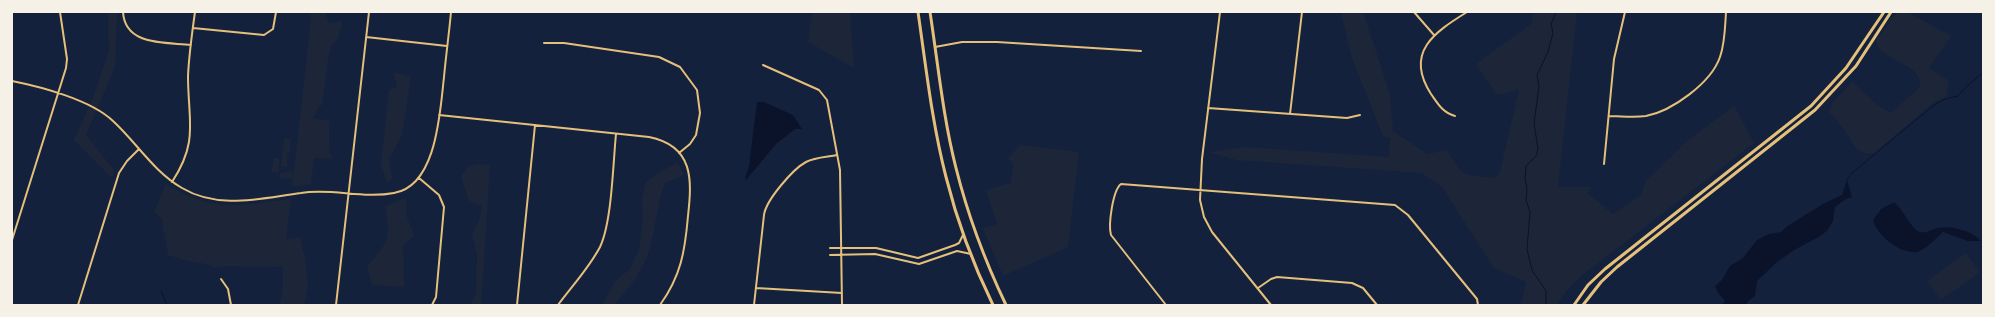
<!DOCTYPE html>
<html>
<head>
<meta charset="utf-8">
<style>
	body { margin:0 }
	#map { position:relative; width:1995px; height:317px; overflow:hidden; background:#14213d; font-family:Georgia,serif }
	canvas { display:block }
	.frame { position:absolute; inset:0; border:13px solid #f6f1e7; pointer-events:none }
</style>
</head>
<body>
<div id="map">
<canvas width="1995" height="317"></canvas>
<div class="frame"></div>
</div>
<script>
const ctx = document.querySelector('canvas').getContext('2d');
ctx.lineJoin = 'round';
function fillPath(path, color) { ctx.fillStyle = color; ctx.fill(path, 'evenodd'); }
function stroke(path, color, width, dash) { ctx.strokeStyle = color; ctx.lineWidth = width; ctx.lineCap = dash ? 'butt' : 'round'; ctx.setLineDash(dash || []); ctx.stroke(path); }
fillPath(new Path2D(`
	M108 12H117L115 67 86 135 114 170 112 178 74 140 92 100 109 51Z
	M311 12H325L329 23 343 21 338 39 332 45 328 59 322 105 319 106 313 118 329 121V148L332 159 314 158 311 184 292 187 309 39Z
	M812 12H850L854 68 808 42Z
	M1341 12H1363L1390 94 1393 131 1427 154 1447 150C1464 178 1463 175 1495 178L1500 172 1519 90 1497 95 1476 64 1531 24 1533 12H1577L1558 187H1592L1587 193 1613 214 1641 195 1645 182 1688 140 1734 106 1754 143 1585 273 1566 291 1557 305H1521L1526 282 1494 268 1442 187 1422 173 1236 160 1209 152 1246 147 1389 157 1390 138 1383 136 1352 58Z
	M1897 12H1907L1951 36 1929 68 1949 81 1946 97 1934 102 1874 153C1856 156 1854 144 1846 132 1841 125 1835 118 1829 112 1831 100 1845 91 1852 81L1877 105 1891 113 1920 87C1921 60 1881 63 1876 41Z
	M394 72 411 77 402 135 389 159 392 179 387 183 381 165 389 89 397 88Z
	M284 138 291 139 290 152 287 153V167L281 166Z
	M1020 145 1079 152 1068 247 1003 276 983 228 997 224 986 190 1011 183 1013 164 1008 158Z
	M274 158H279V173L271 172Z
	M678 163 684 175 665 183C656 205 656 231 648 254 641 274 627 290 614 305H602L616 280 630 269 639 249 643 220 642 199 646 182 663 170Z
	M478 164 490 165 481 305H470L476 294 477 255 472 234 479 221 482 206 469 201 461 176 469 166Z
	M292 171 293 178 280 179V173Z
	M166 184C214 213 238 205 291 199L286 239 300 237 305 258 308 287 304 305H279L283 290V267L220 266 214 268 210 265 184 260 168 255 162 219 154 212Z
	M406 198V214L414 236 403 245 404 287 372 285 367 266C388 244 392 237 385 206Z
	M1966 253 1980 272 1941 300 1927 281Z`), '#1d2539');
fillPath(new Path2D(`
	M757 102H764L793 115 802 129H795L776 144 746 180 745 178 749 166Z
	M1847 180 1852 197 1846 199 1835 207 1833 221 1827 231 1817 238 1794 250 1776 263 1757 281 1755 296 1748 301 1746 305H1722L1725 301 1718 293 1715 286 1722 280 1730 266 1743 258 1757 240 1769 234 1781 232 1786 227 1823 204 1842 195Z
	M1894 202C1903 209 1912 230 1920 232 1926 234 1932 229 1938 228 1950 225 1973 231 1981 241H1968L1943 232 1928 246 1918 252C1901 255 1877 236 1873 220L1881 209Z`), '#0b132b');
stroke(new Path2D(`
	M1847 180 1852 173 1934 105 1945 99 1958 96 1968 85 1983 73
	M161 291 167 305
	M1546 305V291L1532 270 1527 249 1530 212 1526 200 1527 188 1525 179 1526 166 1536 156 1538 149 1534 123 1539 87 1537 75 1548 52 1553 33 1551 24 1556 12`), '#0b132b', 1);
stroke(new Path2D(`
	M123 12C125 46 165 42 191 45
	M1220 12 1202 159 1200 200 1204 217 1212 232 1271 305
	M1414 12 1434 35
	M193 28 264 35 273 29 276 12
	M366 37 447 46
	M544 43H564L659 57 680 67 697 90 700 113 696 135 690 144 679 153
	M935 47 962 42H997L1141 51
	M763 65 819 90 827 100 840 170 842 305
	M12 81C42 87 91 100 113 121 137 143 153 171 182 188 219 210 261 198 301 193 332 188 363 199 394 193 437 186 440 111 444 77 446 55 449 34 451 12
	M1208 108 1347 118 1360 115
	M1290 114 1302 12
	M439 115 649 137C694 146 692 180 688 216 685 251 681 276 660 305
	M1455 116C1443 113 1438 104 1431 94 1404 52 1435 32 1467 12
	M1609 116C1621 116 1633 118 1646 116 1672 111 1711 83 1720 57 1725 43 1725 27 1726 12
	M1604 164 1614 59 1625 12
	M419 178 439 195 444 207 436 297 432 305
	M172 182C199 141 188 121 188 76 189 55 192 33 195 12
	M12 240 66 68 67 59 60 12
	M830 248H876L918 258 955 245 959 243 963 235
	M830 255 875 254 919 264 957 251 971 254
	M221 279 228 289 231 305
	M756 288 842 293
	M1258 288 1271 279 1277 277 1352 283 1363 288 1377 305
	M78 305 119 173 127 161 139 149
	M336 305 369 12
	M517 305 535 125
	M558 305C572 286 589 268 600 247 612 222 613 163 616 134
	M754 305 764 215C766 200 793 169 806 162 815 157 827 157 837 155
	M1166 305 1111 235C1108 224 1113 190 1121 184L1395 205 1408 215 1477 299 1478 305`), '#e5c07b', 2);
stroke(new Path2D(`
	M1574 305 1588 285 1605 269 1811 106 1846 68 1884 12
	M1583 305 1601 282 1617 267 1815 110 1856 66 1891 12`), '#e5c07b', 3);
stroke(new Path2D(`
	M918 12C926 67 932 123 946 177 957 221 973 264 993 305
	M930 12C938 64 943 117 956 168 968 216 985 261 1006 305`), '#e5c07b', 3);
</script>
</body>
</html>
